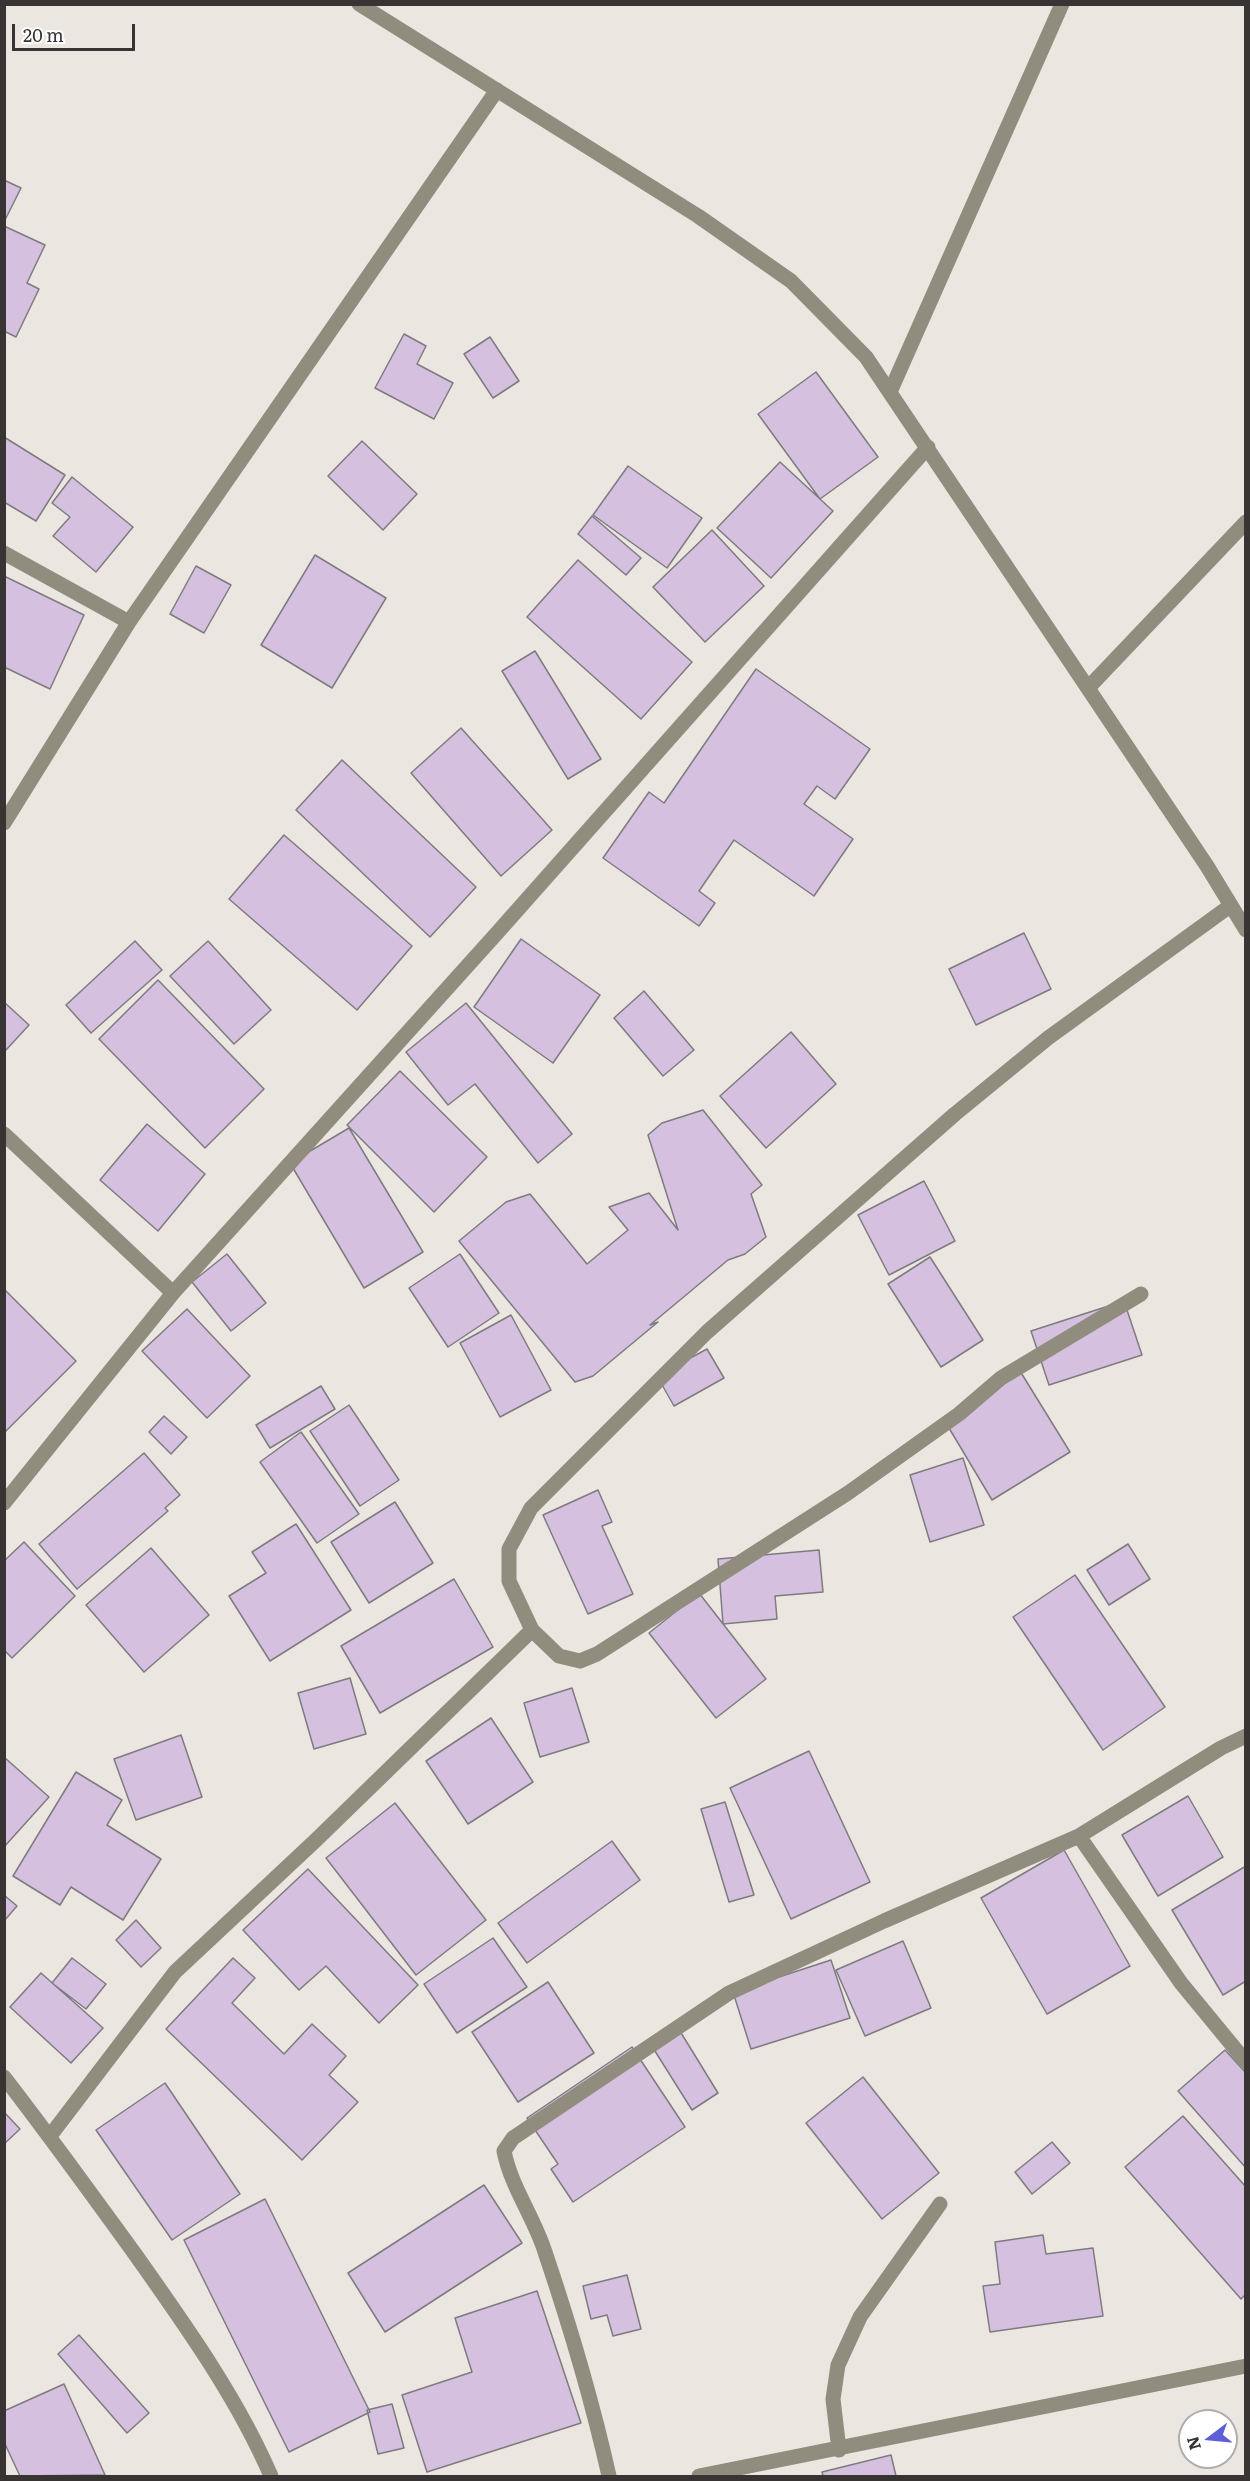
<!DOCTYPE html>
<html>
<head>
<meta charset="utf-8">
<style>
	body { margin:0 }
	#map { position:relative; width:1250px; height:2481px; overflow:hidden; background:#ece6e1; font-family:Literata,serif }
	canvas { display:block }
	.frame { position:absolute; inset:0; border:6px solid #373433; pointer-events:none }
	.north { position:absolute; left:1178px; top:2409px; width:60px; height:60px; box-sizing:border-box; background:#fff; border:2px solid #afaead; border-radius:50%; rotate:254deg; font-size:16px; font-weight:700; line-height:24px; text-align:center; color:#373433 }
	.north::after { content:''; display:block; margin:auto; width:21px; height:27px; background:#5e5fd7; clip-path:polygon(50% 0,100% 100%,50% 72%,0 100%) }
	.scale { position:absolute; left:12px; top:24px; width:123px; height:27px; box-sizing:border-box; border:3px solid #373433; border-top:0; padding-left:8px; font-size:18px; line-height:21px; white-space:nowrap; color:#373433; -webkit-text-stroke:4px #fff; paint-order:stroke }
</style>
</head>
<body>
<div id="map">
<canvas width="1250" height="2481"></canvas>
<div class="frame"></div>
<div class="north">N</div>
<div class="scale">20 m</div>
</div>
<script>
const ctx = document.querySelector('canvas').getContext('2d');
ctx.lineJoin = 'round';
function fillPath(path, color) { ctx.fillStyle = color; ctx.fill(path, 'evenodd'); }
function stroke(path, color, width, dash) { ctx.strokeStyle = color; ctx.lineWidth = width; ctx.lineCap = dash ? 'butt' : 'round'; ctx.setLineDash(dash || []); ctx.stroke(path); }
const building = new Path2D(`
	M4 180 21 188 4 222Z
	M4 226 45 245 27 283 39 289 16 337 4 331Z
	M404 334 426 346 417 364 453 383 434 419 375 388Z
	M490 337 519 381 493 398 464 354Z
	M816 372 878 457 820 499 758 414Z
	M4 437 65 475 36 521 4 502Z
	M362 441 417 494 383 530 328 476Z
	M780 462 833 511 771 578 717 528Z
	M628 466 702 518 667 568 593 515Z
	M72 477 133 527 96 572 53 536 70 517 52 503Z
	M592 516 641 558 626 575 578 534Z
	M712 530 764 586 705 642 653 587Z
	M315 555 386 598 332 688 261 645Z
	M578 560 692 662 641 719 527 617Z
	M196 566 231 585 204 633 170 614Z
	M4 576 84 615 50 689 4 667Z
	M535 651 601 759 568 779 502 671Z
	M756 669 870 749 835 799 817 786 804 804 853 839 814 896 734 840 699 891 715 903 699 926 603 858 649 792 664 803Z
	M461 728 552 830 501 876 411 773Z
	M342 760 476 887 430 937 296 810Z
	M284 835 412 946 357 1010 229 899Z
	M1024 933 1051 989 976 1025 949 969Z
	M521 939 600 995 553 1063 474 1007Z
	M135 941 162 970 91 1033 66 1005Z
	M208 941 271 1010 234 1044 170 976Z
	M158 980 264 1089 205 1148 99 1039Z
	M644 991 694 1050 663 1076 614 1018Z
	M4 1002 29 1025 6 1050 4 1048Z
	M466 1003 572 1134 538 1163 475 1084 448 1105 406 1052Z
	M791 1032 836 1084 766 1148 720 1096Z
	M400 1071 487 1157 434 1212 347 1125Z
	M703 1110 762 1185 751 1194 766 1237 745 1254 728 1260 650 1325 658 1322 593 1376 575 1382 459 1241 506 1202 530 1194 587 1264 628 1230 609 1207 649 1193 678 1230 648 1135 662 1123Z
	M147 1124 205 1174 158 1231 100 1180Z
	M349 1128 423 1252 364 1288 290 1163Z
	M924 1181 955 1241 889 1275 858 1215Z
	M227 1254 266 1303 231 1331 192 1282Z
	M460 1254 499 1313 448 1347 409 1288Z
	M930 1257 983 1340 941 1367 888 1284Z
	M4 1289 76 1361 4 1433Z
	M1124 1301 1142 1355 1049 1385 1031 1331Z
	M187 1309 250 1376 207 1418 142 1351Z
	M511 1315 551 1390 500 1417 460 1343Z
	M707 1349 724 1378 674 1406 657 1376Z
	M1020 1371 1070 1452 992 1500 943 1418Z
	M321 1386 335 1409 270 1448 256 1425Z
	M349 1405 399 1480 360 1506 310 1431Z
	M164 1416 187 1437 171 1454 149 1432Z
	M301 1432 359 1514 317 1543 260 1462Z
	M144 1453 180 1495 165 1508 168 1511 77 1589 39 1544Z
	M963 1458 984 1525 930 1542 910 1475Z
	M598 1490 612 1522 602 1526 633 1594 588 1614 543 1515Z
	M395 1502 433 1563 369 1603 331 1542Z
	M296 1524 351 1610 270 1661 229 1596 266 1573 252 1552Z
	M24 1542 75 1596 12 1658 4 1650V1561Z
	M1128 1544 1150 1579 1109 1605 1087 1570Z
	M151 1548 209 1615 144 1672 86 1605Z
	M819 1550 823 1592 775 1596 777 1619 723 1624 718 1559Z
	M1075 1575 1165 1707 1103 1750 1013 1617Z
	M454 1579 493 1647 380 1713 341 1646Z
	M699 1593 766 1679 716 1718 649 1633Z
	M350 1678 366 1734 314 1749 298 1693Z
	M572 1688 589 1742 540 1757 524 1703Z
	M491 1718 533 1782 468 1824 426 1761Z
	M181 1735 202 1797 136 1820 114 1759Z
	M809 1751 870 1882 791 1919 730 1788Z
	M4 1757 49 1797 4 1847Z
	M76 1772 122 1800 107 1825 161 1859 123 1920 71 1887 60 1905 13 1876Z
	M1188 1796 1223 1857 1158 1896 1122 1835Z
	M725 1802 754 1895 729 1902 701 1809Z
	M395 1803 486 1920 416 1975 326 1858Z
	M612 1841 640 1880 527 1963 498 1923Z
	M1064 1850 1130 1966 1047 2014 981 1898Z
	M1246 1866V1981L1223 1995 1172 1910Z
	M308 1869 418 1985 379 2023 326 1966 299 1990 243 1930Z
	M4 1895 17 1906 4 1921Z
	M136 1920 161 1948 141 1967 116 1940Z
	M493 1938 527 1987 457 2033 424 1984Z
	M903 1941 931 2008 865 2036 836 1970Z
	M72 1958 106 1984 86 2009 52 1983Z
	M233 1958 255 1978 232 2003 284 2054 312 2024 346 2056 329 2075 358 2102 302 2160 166 2029Z
	M831 1960 850 2018 751 2049 733 1992Z
	M41 1973 103 2028 71 2063 10 2007Z
	M548 1982 594 2053 518 2102 472 2032Z
	M675 2023 718 2093 692 2110 648 2040Z
	M632 2047 685 2127 573 2202 551 2169 558 2164 527 2118Z
	M1225 2050 1246 2073V2168L1178 2091Z
	M863 2077 939 2173 882 2219 806 2123Z
	M165 2083 240 2194 172 2240 96 2130Z
	M4 2112 20 2129 4 2144Z
	M1183 2116 1246 2187V2294L1241 2299 1125 2167Z
	M1052 2142 1070 2163 1032 2194 1015 2172Z
	M484 2185 522 2243 385 2332 348 2273Z
	M265 2199 370 2412 289 2452 184 2240Z
	M1043 2235 1046 2254 1093 2248 1103 2316 990 2332 983 2286 1000 2284 995 2242Z
	M627 2275 641 2329 613 2336 607 2315 591 2319 583 2286Z
	M537 2291 581 2423 427 2472 402 2395 472 2372 455 2318Z
	M79 2335 149 2413 127 2433 58 2354Z
	M64 2384 105 2475 20 2476 4 2442V2411Z
	M392 2404 404 2448 378 2454 367 2410Z
	M891 2455 896 2476H823L822 2472Z`);
fillPath(building, '#d5c0df');
stroke(building, '#7e7b80', 1.5);
stroke(new Path2D(`
	M359 4 698 216 791 281 866 357 1207 866 1246 930
	M890 392 1062 4
	M4 553 129 622
	M1088 688 1246 522
	M4 823 129 622 497 90
	M4 1134 173 1293
	M1141 1294 1001 1378 959 1414 848 1493 597 1654 580 1661 559 1656 532 1630 509 1581V1549L531 1508 707 1332 955 1114 1048 1038 1230 906
	M4 1503 173 1293 497 933 928 447
	M1079 1836 1181 1983 1246 2062
	M4 2077C49 2135 92 2195 135 2254 185 2325 237 2397 271 2476
	M50 2136 175 1972 316 1840 532 1630
	M839 2450 833 2399 838 2365 860 2317 940 2204
	M609 2476C592 2400 570 2326 545 2252 534 2217 511 2187 504 2151L513 2138 729 1993 884 1921 1079 1836 1221 1748 1246 1736
	M699 2476 1246 2366`), '#918d7e', 15);
</script>
</body>
</html>
